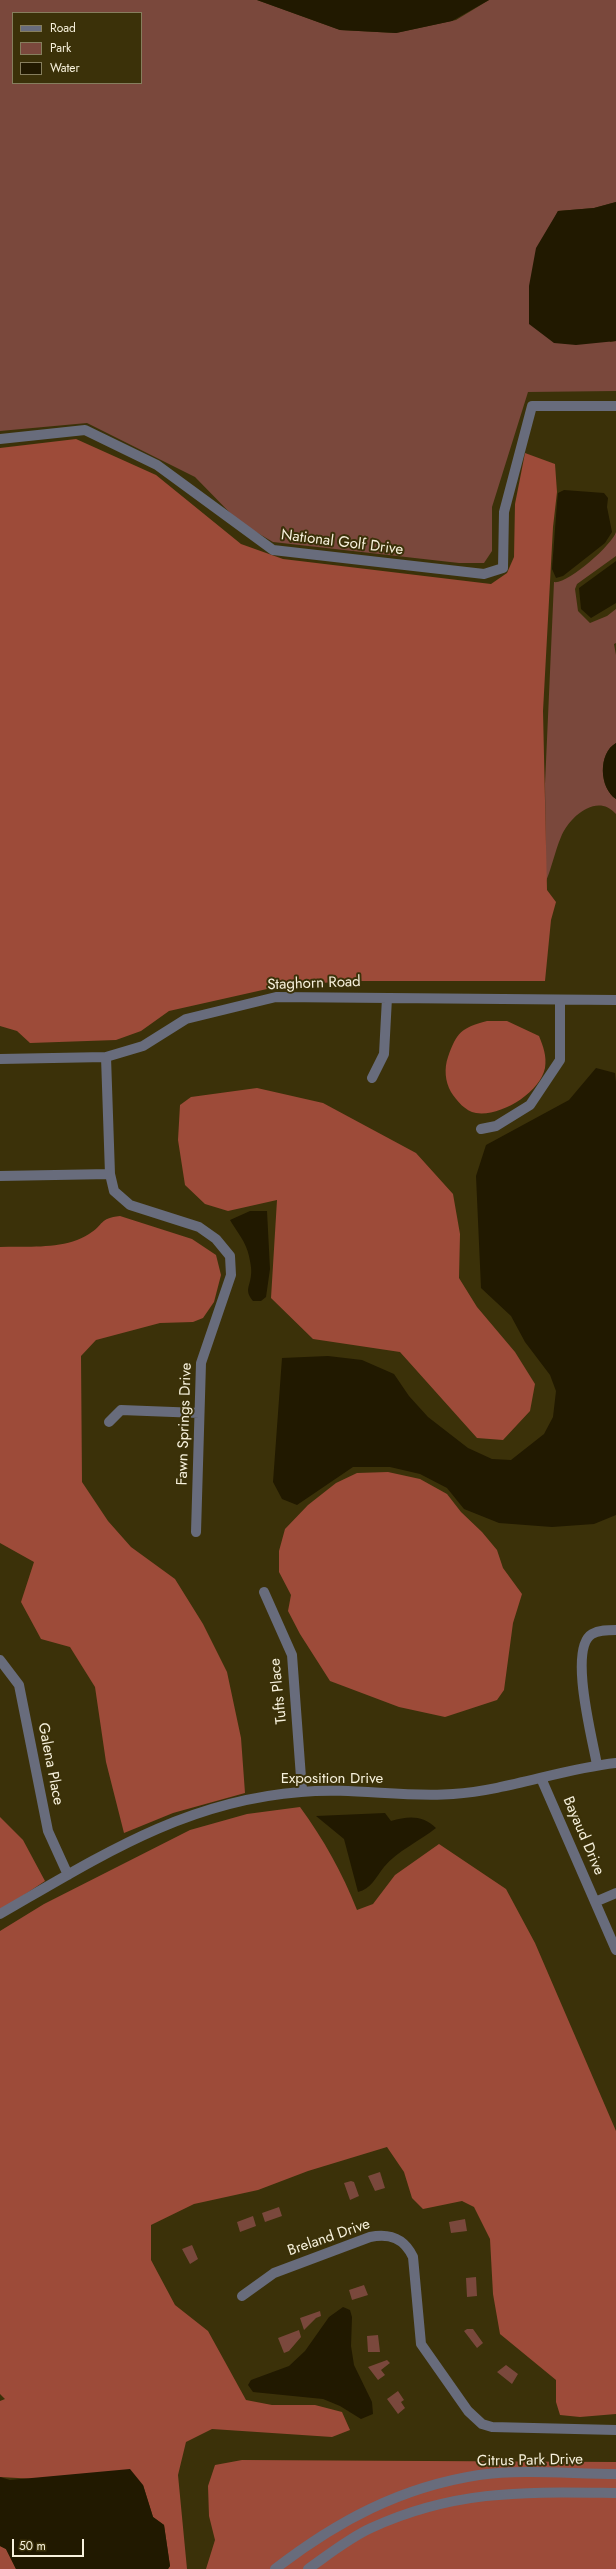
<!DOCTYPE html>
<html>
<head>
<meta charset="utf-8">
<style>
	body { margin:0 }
	#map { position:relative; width:616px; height:2569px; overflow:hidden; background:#3b3109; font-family:Jost,sans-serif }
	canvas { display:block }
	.legend { position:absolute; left:12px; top:12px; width:130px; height:72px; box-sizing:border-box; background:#3b3109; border:1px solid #867e5d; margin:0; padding:5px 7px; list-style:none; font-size:12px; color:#f7f1dc }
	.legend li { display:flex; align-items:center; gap:8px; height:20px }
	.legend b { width:20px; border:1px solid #867e5d }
	.scale { position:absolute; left:12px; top:2539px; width:72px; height:18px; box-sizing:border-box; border:2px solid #f7f1dc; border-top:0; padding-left:5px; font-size:12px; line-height:14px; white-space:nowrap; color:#f7f1dc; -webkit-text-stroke:3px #3b3109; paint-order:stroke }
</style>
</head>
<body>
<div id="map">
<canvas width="616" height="2569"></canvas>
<ul class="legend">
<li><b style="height:5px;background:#686c7c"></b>Road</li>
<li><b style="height:11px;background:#7a483c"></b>Park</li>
<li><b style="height:11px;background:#211900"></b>Water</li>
</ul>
<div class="scale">50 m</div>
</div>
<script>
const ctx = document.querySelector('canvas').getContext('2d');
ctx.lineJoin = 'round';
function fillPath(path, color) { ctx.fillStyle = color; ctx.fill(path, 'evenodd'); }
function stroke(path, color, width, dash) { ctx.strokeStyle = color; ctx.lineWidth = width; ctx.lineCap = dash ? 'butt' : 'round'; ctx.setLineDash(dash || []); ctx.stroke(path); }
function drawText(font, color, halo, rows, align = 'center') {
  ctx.font = font + ' Jost,sans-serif'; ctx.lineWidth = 4; ctx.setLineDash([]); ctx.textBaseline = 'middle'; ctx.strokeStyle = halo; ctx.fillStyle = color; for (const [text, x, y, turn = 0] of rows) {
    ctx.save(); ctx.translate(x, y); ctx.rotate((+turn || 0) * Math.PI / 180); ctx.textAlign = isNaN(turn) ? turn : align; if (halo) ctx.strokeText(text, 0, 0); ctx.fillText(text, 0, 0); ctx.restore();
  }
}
fillPath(new Path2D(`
	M0 0H257L340 30 396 33 456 20 489 0H616V202L594 208 558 211 555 217 610 342 616 341V391L528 392 492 507V551L484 563H459L273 542 239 522 195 477 87 423 0 431ZM13 13H141V83H13Z
	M616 532V556L577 584 575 589 578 611 590 623 607 616 616 609V643L614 644 616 655V743C598 753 599 788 616 799V814C597 792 569 817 561 837 555 851 552 867 546 881L545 784 554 582C567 585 612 545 616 532Z
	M380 2172 385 2188 375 2191 368 2176Z
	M351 2181 354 2182 359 2196 350 2200 344 2183Z
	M279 2207 282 2216 265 2222 262 2213Z
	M253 2216 256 2226 240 2232 237 2222Z
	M465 2219 467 2231 451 2233 449 2222Z
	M192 2245 198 2259 190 2264 182 2249Z
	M476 2277 477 2296 467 2297 466 2278Z
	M364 2285 368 2295 352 2300 349 2290Z
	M320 2311 321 2316 316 2318 304 2330 300 2318Z
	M467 2329H473L483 2343 477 2348 464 2331Z
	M299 2330 301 2337 289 2351 284 2353 278 2338Z
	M378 2335 380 2352H368L367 2336Z
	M387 2360 390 2363 381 2370 385 2375 378 2380 368 2367Z
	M506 2365 518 2374 512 2384 497 2372Z
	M398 2391 404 2400 401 2402 405 2408 398 2414 387 2399Z`), '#7a483c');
fillPath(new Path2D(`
	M76 439 156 475 241 544 283 559 491 584 507 573 514 557 515 504 525 453 555 464 557 492 553 527 543 711 547 890 556 902 551 920 545 981H345L276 987 169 1011 141 1031 116 1040 30 1043 17 1031 0 1026V448Z
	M487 1021H507L539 1036C543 1046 547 1056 545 1068 540 1093 500 1117 476 1113 465 1111 457 1101 451 1092 445 1082 444 1068 448 1057 457 1032 461 1028 487 1021Z
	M257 1088 323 1103 416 1153 453 1194 460 1234 459 1278 477 1307 515 1352 535 1384 530 1411 503 1440 477 1438 400 1352 313 1339 271 1298 277 1200 228 1211 205 1204 185 1185 178 1140 180 1105 191 1097Z
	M120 1216 192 1239 216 1255 221 1275 214 1302 203 1318 193 1322 160 1323 96 1340 81 1356 82 1482 108 1521 131 1547 175 1579 203 1624 227 1672 241 1738 245 1793 173 1813 124 1833 106 1762 95 1687 70 1647 41 1639 21 1602 34 1562 0 1543V1247C28 1246 64 1250 89 1234 104 1225 99 1218 120 1216Z
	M388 1472 420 1479 447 1494 461 1512 482 1532 497 1550 503 1568 522 1594 513 1623 504 1690 497 1700 445 1717 399 1707 330 1681 300 1634 288 1611 291 1595 279 1572V1551L285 1529 308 1505 336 1483 357 1473Z
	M300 1807C324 1840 342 1872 357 1910L373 1904 395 1875 439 1844 506 1889 535 1943 616 2131V2414L580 2417 560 2415 556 2402V2380L500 2334 493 2294 490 2239 474 2207 462 2201 423 2209 412 2198 404 2172 387 2147 308 2171 258 2190 194 2204 151 2225V2260L175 2305 208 2331 246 2400 272 2405H315L342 2412 350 2430 332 2437 212 2429 186 2442 178 2475 187 2569H168L170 2566 164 2525 153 2517 143 2485 0 2477V2401L5 2399 0 2394V1931L44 1904 190 1830 247 1814Z
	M0 1817 23 1840 45 1881 0 1911Z
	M242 2460 616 2462V2569H206L215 2540 209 2516 208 2486 215 2465Z
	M0 2546 6 2549 16 2569H0Z`), '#9d4b39');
fillPath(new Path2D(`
	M257 0H489L452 21 396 33 340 30Z
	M616 202V341L576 345 554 343 529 324V286L536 248 558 211 594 208Z
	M564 490 604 493 608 498 607 507 612 532 605 543 563 576 556 578 552 569 557 503 558 493Z
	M616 561V603L591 618 581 609 579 588Z
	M616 743V799C599 788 598 753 616 743Z
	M596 1068 615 1073 616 1082V1515L594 1524 552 1527 499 1523 464 1509 447 1488 420 1474 390 1467H353L297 1505 282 1499 273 1482 282 1358 328 1356 362 1360 394 1374 409 1396 428 1417 468 1448 492 1459 511 1460 544 1434 553 1417 556 1391 550 1375 525 1342 511 1316 481 1288 476 1176 486 1145 569 1100Z
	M250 1211H267L270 1269 266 1297 261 1301H253C244 1290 250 1287 251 1275 252 1269 250 1261 249 1256 246 1242 237 1232 230 1220Z
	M385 1813 391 1821C409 1816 422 1815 436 1828 420 1841 397 1851 384 1867 376 1877 371 1889 358 1892L344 1839 316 1816Z
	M343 2307 350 2310 352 2317 351 2346 354 2365 372 2402 373 2414 361 2419 340 2406 323 2399 253 2392 248 2385 251 2380 289 2366 305 2351 329 2317Z
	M130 2469 143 2485 153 2517 164 2525 170 2566 168 2569H16L6 2549 0 2546V2477L10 2480Z`), '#211900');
stroke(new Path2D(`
	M0 439 85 430 157 465 273 550 484 574 503 568 504 512 532 406H616
	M106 1057 110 1174 114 1191 130 1205 199 1227 216 1239 230 1256 231 1275 201 1363 196 1532
	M0 1059 106 1057 143 1046 186 1019 276 997 616 1000
	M372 1078 384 1054 387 998
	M481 1129 496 1126 530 1105 560 1060V1000
	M0 1176 110 1174
	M109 1422 121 1410 199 1413
	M264 1592 292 1655 302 1791
	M0 1660 19 1685 48 1831 68 1875
	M597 1765C593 1741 568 1648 592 1634 599 1630 608 1630 616 1630
	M541 1778 616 1950
	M595 1902 616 1893
	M0 1914C99 1857 184 1801 301 1792 352 1787 403 1798 453 1794 509 1790 561 1769 616 1763
	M242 2296 274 2273 370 2237C390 2233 404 2238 413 2257L421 2344 468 2411 482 2424 492 2427 616 2430
	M275 2569C337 2521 401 2487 479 2475 524 2469 571 2474 616 2474
	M308 2569C328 2555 349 2538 371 2528 456 2489 526 2492 616 2493`), '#686c7c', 10);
drawText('15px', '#f7f1dc', '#3b3109', [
	["National Golf Drive",342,543,7],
	["Staghorn Road",314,984,-2],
	["Fawn Springs Drive",185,1424,-88],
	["Tufts Place",279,1691,-96],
	["Galena Place",50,1764,79],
	["Exposition Drive",332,1779],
	["Bayaud Drive",583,1836,67],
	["Breland Drive",329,2238,-19],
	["Citrus Park Drive",530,2461,-1]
]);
</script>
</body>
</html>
